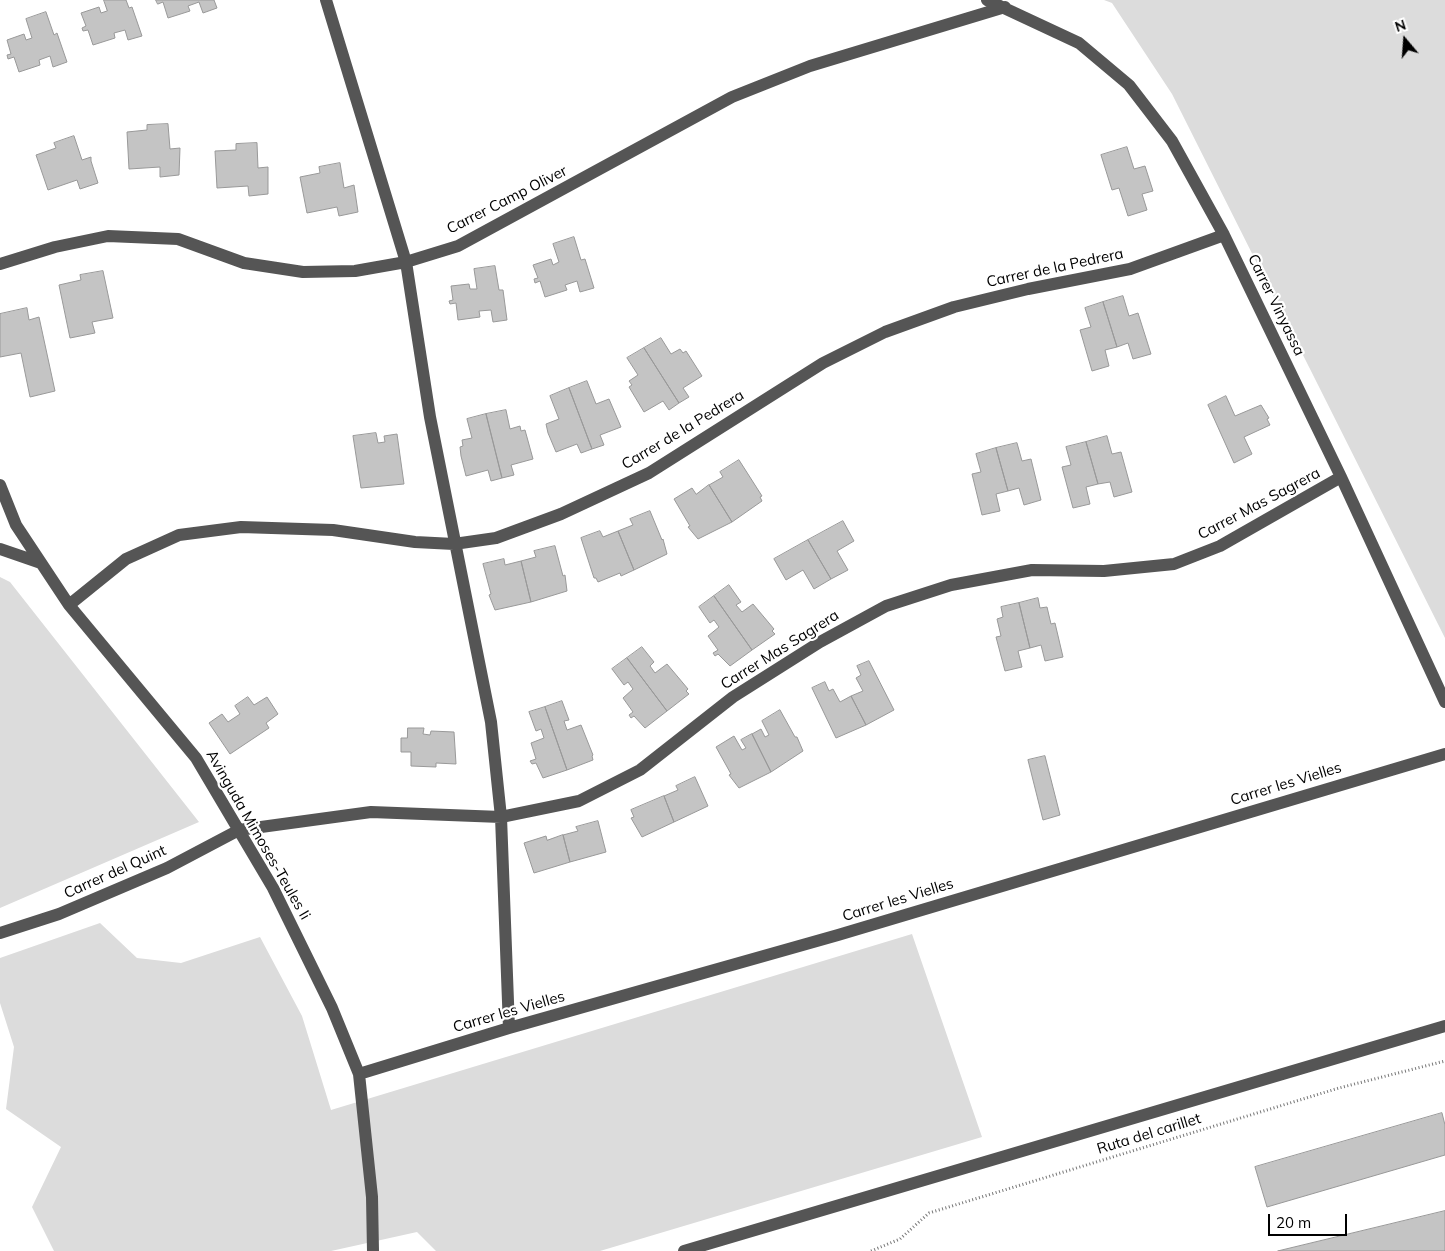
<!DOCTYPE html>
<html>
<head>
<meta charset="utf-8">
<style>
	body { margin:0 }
	#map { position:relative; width:1445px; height:1251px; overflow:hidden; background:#fff; font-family:Mulish,sans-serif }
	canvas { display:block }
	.north { position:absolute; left:1380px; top:15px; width:50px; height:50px; -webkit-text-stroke:4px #fff; paint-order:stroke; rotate:342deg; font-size:14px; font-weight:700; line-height:20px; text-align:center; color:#000 }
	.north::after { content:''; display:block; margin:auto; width:18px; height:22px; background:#000; clip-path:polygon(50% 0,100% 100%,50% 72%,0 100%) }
	.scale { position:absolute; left:1268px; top:1214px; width:79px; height:22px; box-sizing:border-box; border:2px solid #000; border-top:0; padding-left:6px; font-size:15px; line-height:18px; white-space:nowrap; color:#000; -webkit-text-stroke:4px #fff; paint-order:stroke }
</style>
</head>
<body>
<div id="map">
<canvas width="1445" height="1251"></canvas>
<div class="north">N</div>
<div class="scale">20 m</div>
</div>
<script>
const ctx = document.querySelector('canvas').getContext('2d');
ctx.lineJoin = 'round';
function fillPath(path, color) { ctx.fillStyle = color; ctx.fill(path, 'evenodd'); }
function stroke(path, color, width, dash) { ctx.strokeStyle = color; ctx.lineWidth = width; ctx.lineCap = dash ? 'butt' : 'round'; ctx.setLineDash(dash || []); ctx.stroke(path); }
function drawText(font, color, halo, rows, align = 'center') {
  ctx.font = font + ' Mulish,sans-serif'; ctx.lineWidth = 4.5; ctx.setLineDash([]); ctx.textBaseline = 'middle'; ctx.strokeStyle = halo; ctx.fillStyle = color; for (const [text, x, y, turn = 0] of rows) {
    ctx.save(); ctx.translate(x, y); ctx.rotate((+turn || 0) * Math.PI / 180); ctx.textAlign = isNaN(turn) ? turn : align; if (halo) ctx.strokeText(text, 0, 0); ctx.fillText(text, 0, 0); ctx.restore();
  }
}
fillPath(new Path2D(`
	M1104 0H1445V638L1172 94 1112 3Z
	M0 577 10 582 199 822 0 908Z
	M100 923 137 958 181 963 260 937 302 1016 331 1110 912 934 982 1137 600 1251H436L417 1232 331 1251H54L32 1207 61 1147 6 1109 14 1047 0 1003V958Z`), '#dcdcdc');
const building = new Path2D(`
	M104 0H126L129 8 132 7 142 36 128 40 125 30 114 33 115 38 93 45 88 30 83 31 82 28 86 26 81 13 99 7 101 13 107 11Z
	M156 0H214L217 8 203 13 199 2 188 6 190 11 168 18 163 2 158 4Z
	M46 12 54 35 57 33 67 62 53 67 50 56 39 60 40 65 19 72 14 57 8 59 7 55 11 54 7 40 24 34 26 40 32 38 26 19Z
	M168 124 170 149 180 148 179 175 160 177V167L129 169 127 132 147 130V125Z
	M74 136 82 160 91 157V161L98 183 80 189 77 180 48 190 36 155 56 148 54 143Z
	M257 143 258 168 268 167V194L249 196 248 186 217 188 215 151 236 150V144Z
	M1127 147 1134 169 1145 166 1153 191 1142 194 1147 210 1128 216 1119 188 1112 190 1101 155Z
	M340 163 344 188 354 185 358 212 339 216 337 207 307 213 300 177 320 173 319 167Z
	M574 237 581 260 585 259 594 288 580 292 577 281 565 285 567 290 545 297 540 281 535 283 534 279 538 278 533 265 551 259 553 265 559 262 553 244Z
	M495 266 499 290H503L507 320 493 322 491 310 479 311 480 317 458 320 456 303 450 304 449 301 453 300 451 286 469 284 470 289H477L474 269Z
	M103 271 113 318 92 322 95 333 70 338 59 285 81 280 80 275Z
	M1123 296 1129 316 1138 313 1151 354 1133 359 1128 343 1117 347 1103 302Z
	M1103 302 1117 347 1105 350 1109 366 1092 371 1080 330 1091 327 1085 308Z
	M27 308 29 320 39 317 55 391 30 397 21 353 0 357V314Z
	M661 338 671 354 680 349 683 353 686 351 702 376 683 388 689 397 679 403 644 348Z
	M644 348 679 403 669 410 663 401 644 412 629 387 632 385 629 381 638 375 627 358Z
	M587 381 596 404 609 399 621 427 600 435 604 445 592 449 569 388Z
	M569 388 592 449 581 453 577 444 556 452 548 433 546 424 559 419 550 396Z
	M1226 396 1235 416 1261 405 1269 418 1267 419 1270 425 1244 437 1252 454 1234 463 1208 405Z
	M506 410 510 429 520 426 521 431 525 430 533 459 511 465 514 475 502 478 486 414Z
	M486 414 502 478 491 481 488 470 466 476 461 456 460 447 463 446 462 440 472 438 467 419Z
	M376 433 378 443 385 442 384 436 397 434 404 484 361 488 353 436Z
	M1107 436 1112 454 1121 452 1132 492 1114 497 1110 482 1098 484 1086 442Z
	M1086 442 1098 484 1086 487 1090 504 1073 508 1062 467 1071 465 1066 447Z
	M1017 443 1022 461 1031 459 1041 500 1024 505 1019 488 1008 491 996 448Z
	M996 448 1008 491 996 494 1000 511 982 515 972 474 981 472 976 454Z
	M739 460 762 496 760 497 762 501 732 522 709 485 723 477 720 472Z
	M709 485 732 522 698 539 688 527 690 526 674 499 692 488 696 494Z
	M650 511 662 540 663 539 667 554 634 570 618 531 633 525 630 519Z
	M843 521 854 541 837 551 848 570 831 579 808 540Z
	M600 531 603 537 618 531 634 570 621 576 620 573 598 582 596 578H594L581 538Z
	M808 540 831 579 814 589 803 570 786 580 774 559Z
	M555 546 563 576 565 575 567 591 531 602 521 561 536 557 534 551Z
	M504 559 505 565 521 561 531 602 495 610 489 595 491 594 483 564Z
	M729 585 741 602 736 605 742 612 753 604 774 629 772 631 775 634 752 650 714 596Z
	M714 596 752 650 730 666 718 654 715 656 713 653 718 650 708 636 719 627 714 620 710 623 699 607Z
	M1038 598 1040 608 1047 607 1051 624 1055 623 1063 657 1045 661 1041 645 1030 648 1019 603Z
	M1019 603 1030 648 1018 651 1022 667 1005 671 996 637 1001 636 997 619 1003 617 1001 607Z
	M642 647 654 662 650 666 655 673 667 664 688 689 686 691 689 694 667 711 627 658Z
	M627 658 667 711 645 728 634 716 631 718 629 715 633 712 623 698 633 689 628 682 624 685 612 669Z
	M869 661 894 710 866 725 851 696 863 691 856 678 861 675 857 666Z
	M825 682 829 691 833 689 840 702 851 696 866 725 836 738 812 688Z
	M248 697 254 705 267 697 278 714 266 723 269 728 230 754 209 723 222 714 228 722 240 714 235 706Z
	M562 701 569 720 564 721 567 730 581 725 593 755 592 756 593 760 567 770 545 707Z
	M545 707 567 770 543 778 536 763 532 764 530 761 536 759 531 743 544 738 541 729 536 731 529 712Z
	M780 710 795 737H797L803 751 771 772 752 734 761 729 765 737 769 735 762 721Z
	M408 728H424L423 734 430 735 431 731 454 732 456 764 436 763V767L411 766V752H401V738H407Z
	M752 734 771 772 739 788 729 775 731 774 716 747 734 736 742 750 746 748 741 740Z
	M1045 756 1060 815 1043 820 1028 760Z
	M695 777 708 806 674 822 664 796 678 790 676 786Z
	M664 796 674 822 642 837 631 818 634 817 631 810Z
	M598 821 606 852 570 862 563 835 578 831 576 827Z
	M563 835 570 862 534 873 524 843 546 836 547 840Z
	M1442 1113 1445 1125V1155L1267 1207 1255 1167Z
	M1445 1211V1251H1278Z`);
fillPath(building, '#c4c4c4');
stroke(building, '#999', 1);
stroke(new Path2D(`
	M871 1251 900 1239 929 1213 1339 1088 1445 1061`), '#777', 3, [1, 2.5]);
stroke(new Path2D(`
	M326 0 406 262 430 417 491 722 501 817 509 1028
	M987 0 1079 43 1129 85 1172 141 1224 235 1341 477 1445 702
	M0 264 55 247 108 236 178 239 244 263 303 272 355 271 406 262 458 246 732 97 810 66 1005 7
	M0 485 16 525 69 605 196 758 273 888 332 1008 359 1074 372 1197 373 1251
	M0 549 41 563
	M69 605 126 559 179 535 241 527 333 530 415 542 454 544 496 538 561 514 649 473 823 363 885 332 954 307 1028 289 1130 269 1224 235
	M0 933 59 914 167 868 239 830 371 812 501 817 579 801 640 770 733 697 820 642 886 606 951 585 1032 570 1104 571 1174 564 1220 546 1341 477
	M359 1074 509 1028 838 935 1445 754
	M684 1251 1445 1026`), '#555', 12);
drawText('15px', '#000', '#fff', [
	["Carrer Camp Oliver",507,200,-27],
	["Carrer de la Pedrera",1055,268,-12],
	["Carrer Vinyassa",1276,305,64],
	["Carrer de la Pedrera",683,430,-31],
	["Carrer Mas Sagrera",1259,504,-28],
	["Carrer Mas Sagrera",780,650,-32],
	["Carrer les Vielles",1286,784,-17],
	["Avinguda Mimoses-Teules Ii",258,835,60],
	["Carrer del Quint",115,872,-24],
	["Carrer les Vielles",898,900,-17],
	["Carrer les Vielles",509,1012,-16],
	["Ruta del carillet",1149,1134,-17]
]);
</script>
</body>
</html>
